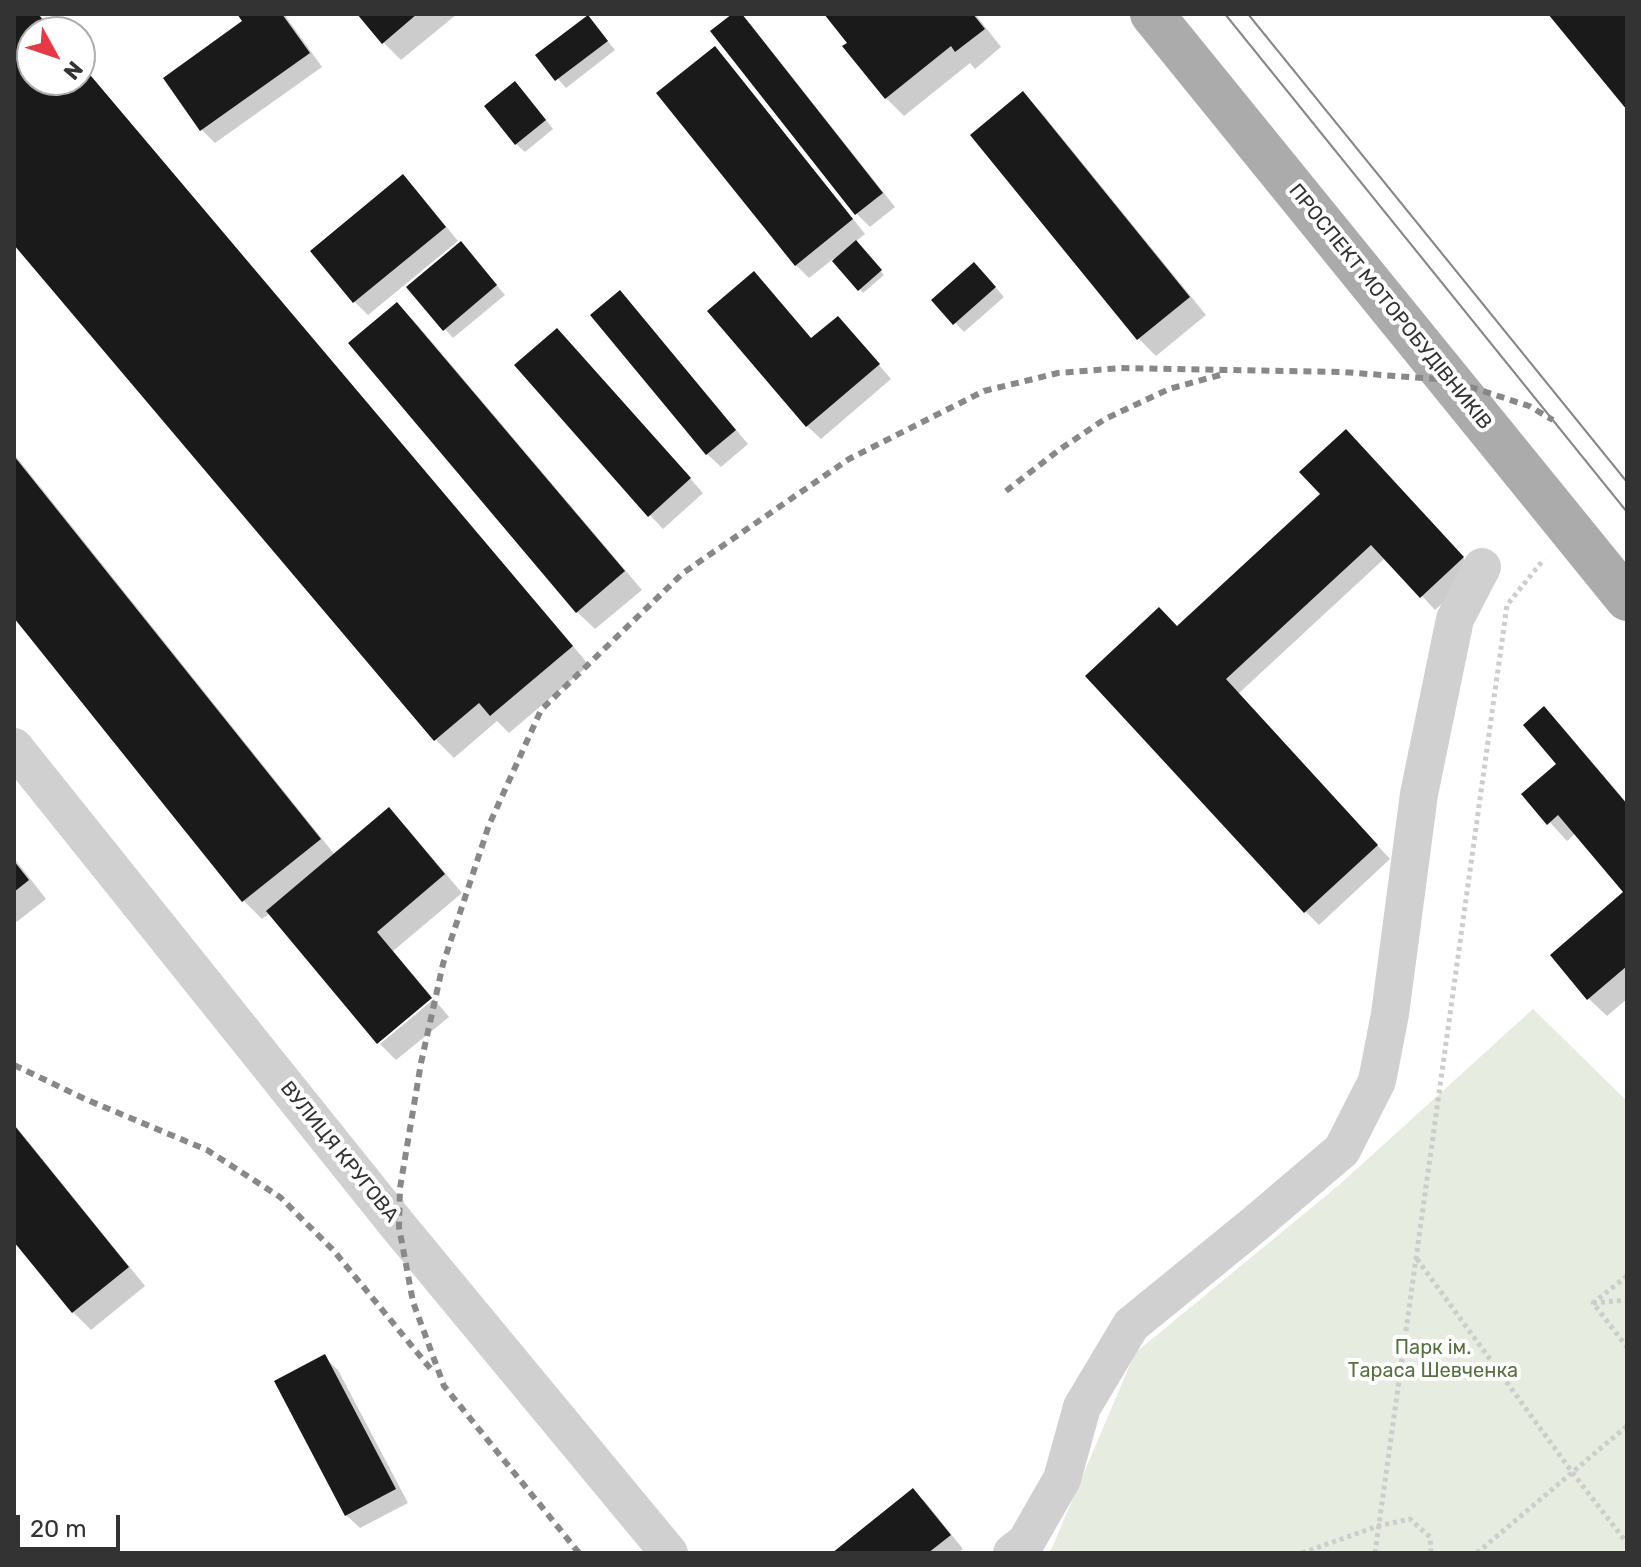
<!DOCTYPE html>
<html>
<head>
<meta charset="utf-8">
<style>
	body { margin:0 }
	#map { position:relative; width:1641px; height:1567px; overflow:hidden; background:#fff; font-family:Rubik,sans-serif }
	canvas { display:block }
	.frame { position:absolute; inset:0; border:16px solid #333; pointer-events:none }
	.north { position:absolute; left:16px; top:16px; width:80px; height:80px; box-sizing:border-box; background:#fff; border:2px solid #adadad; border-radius:50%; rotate:130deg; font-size:22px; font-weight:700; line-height:32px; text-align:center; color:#333 }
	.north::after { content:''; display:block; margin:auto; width:28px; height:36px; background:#e63946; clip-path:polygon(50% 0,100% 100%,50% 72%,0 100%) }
	.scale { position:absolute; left:16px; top:1515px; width:104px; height:36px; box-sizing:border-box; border:4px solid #333; border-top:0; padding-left:10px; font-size:24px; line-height:28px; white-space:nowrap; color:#333; -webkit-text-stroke:6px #fff; paint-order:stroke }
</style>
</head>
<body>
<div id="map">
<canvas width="1641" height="1567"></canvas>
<div class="frame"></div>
<div class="north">N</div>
<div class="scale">20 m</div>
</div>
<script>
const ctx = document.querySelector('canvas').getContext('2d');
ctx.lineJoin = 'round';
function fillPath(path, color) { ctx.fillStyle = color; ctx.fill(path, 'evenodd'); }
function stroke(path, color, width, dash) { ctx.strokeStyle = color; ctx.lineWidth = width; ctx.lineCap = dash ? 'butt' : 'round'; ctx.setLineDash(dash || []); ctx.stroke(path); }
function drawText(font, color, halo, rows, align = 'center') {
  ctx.font = font + ' Rubik,sans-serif'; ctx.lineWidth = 8; ctx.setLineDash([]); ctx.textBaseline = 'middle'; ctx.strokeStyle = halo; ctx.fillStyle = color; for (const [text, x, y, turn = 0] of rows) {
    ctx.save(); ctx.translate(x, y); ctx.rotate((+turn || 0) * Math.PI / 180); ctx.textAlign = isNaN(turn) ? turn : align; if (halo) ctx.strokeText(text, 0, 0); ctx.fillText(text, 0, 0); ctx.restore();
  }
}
fillPath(new Path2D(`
	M1533 1009 1627 1101V1553H1046L1051 1550 1135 1353 1339 1185Z`), '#e6ecdf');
fillPath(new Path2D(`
	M14 14H39L54 32H32V80H80V63L589 665 509 733 497 721 454 758 436 740 14 241Z
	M239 14H284L322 67 215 143 202 130 165 79 245 22Z
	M360 14H457L401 60 383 42Z
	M735 14H740L751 25 895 207 870 227 857 214 712 32Z
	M827 14H975L1001 47 975 69 970 63 904 116 886 98 850 43Z
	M588 17 615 50 566 88 538 56Z
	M715 49 728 62 865 234 855 242 884 275 863 293 833 259 809 278 796 265Z
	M524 92 553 129 525 152 516 144Z
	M1023 94 1041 112 1206 315 1156 356 1138 338Z
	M403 177 416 190 458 241 368 315 355 302 313 251Z
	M469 253 505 295 453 338 445 329Z
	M983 273 1004 297 964 332 934 300Z
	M397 304 415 322 642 590 595 629 577 612Z
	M633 307 748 444 721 467 707 454 593 315Z
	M851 332 891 379 821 439 807 426 812 340Z
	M570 344 703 493 663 529 650 515Z
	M1359 445 1476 572 1435 610 1386 557 1238 694 1390 859 1319 925 1305 911 1177 628 1323 494Z
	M14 454 335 855 389 810 407 828 462 893 393 951 431 996 377 1041 270 913 262 919 244 901 14 615Z
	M1544 709 1562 727 1627 803V999L1607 1016 1589 999 1552 955 1626 893 1576 833 1567 841 1524 794 1559 765Z
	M14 858 46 899 14 924Z
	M434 999 449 1017 396 1060 380 1044Z
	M14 1124 145 1286 91 1330 73 1312 14 1239Z
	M324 1357 338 1370 408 1503 360 1528 346 1515Z
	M913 1490 927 1504 963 1549 958 1553H835Z`), '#0003');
fillPath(new Path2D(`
	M14 14H38L53 32H32V80H80V63L573 646 490 716 479 703 434 741 14 245Z
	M237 14H282L310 53 200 131 163 78 242 21Z
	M357 14H417L382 44Z
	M732 14H742L883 193 855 215 710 31Z
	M824 14H973L985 29 955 52 951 46 885 99 842 46 847 43Z
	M1548 14H1627V110Z
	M588 15 608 41 555 81 535 55Z
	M715 46 853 219 795 266 656 93Z
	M515 81 546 120 515 145 484 106Z
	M1023 91 1190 297 1137 340 970 135Z
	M403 174 446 227 353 303 310 251Z
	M856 240 882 270 858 291 832 261Z
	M461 241 497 285 443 331 406 287Z
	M974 262 996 287 953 325 931 300Z
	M754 271 811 338 838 316 880 364 806 427 707 311Z
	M620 290 736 430 706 455 590 315Z
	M397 302 625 571 576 613 348 343Z
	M557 328 691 478 648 517 514 365Z
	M1346 429 1464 557 1420 598 1371 545 1226 679 1378 845 1304 913 1085 676 1159 607 1177 626 1320 494 1299 472Z
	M14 456 321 839 242 902 14 618Z
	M1544 706 1627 804V966L1587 1000 1550 955 1623 892 1558 815 1547 825 1521 794 1556 764 1523 725Z
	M389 807 445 874 377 932 432 998 377 1044 266 911Z
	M14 861 29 880 14 892Z
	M14 1125 129 1267 72 1313 14 1242Z
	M325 1354 396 1489 345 1516 274 1381Z
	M913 1488 951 1535 928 1553H832Z`), '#1a1a1a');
stroke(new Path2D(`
	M1417 1259 1572 1472 1627 1543
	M1627 1276 1593 1303 1627 1347
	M1593 1303 1627 1300
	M1302 1553 1378 1526 1410 1519 1430 1537 1431 1553
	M1375 1553 1507 605 1544 559
	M1477 1553 1627 1426`), '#cdcdcd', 5, [4, 4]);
stroke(new Path2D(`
	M14 747 399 1227 669 1553
	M1012 1553 1026 1542 1062 1479 1082 1407 1131 1325 1255 1224 1342 1150 1377 1081 1390 1014 1419 794 1455 619 1482 567`), '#d0d0d0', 38);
stroke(new Path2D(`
	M1152 14 1627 599`), '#ababab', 44);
stroke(new Path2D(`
	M1225 14 1627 512
	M1248 14 1627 482`), '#888', 2);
stroke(new Path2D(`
	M1006 491 1059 450 1105 419 1169 389 1220 375
	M14 1065 85 1099 207 1150 280 1197 334 1251 434 1373
	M579 1553 444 1386 413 1302 399 1227 400 1188 421 1063 443 964 489 825 541 710 683 573 849 459 984 391 1058 373 1121 368 1342 372 1449 380 1529 406 1553 420`), '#888', 6, [8, 6]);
drawText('20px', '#333', '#fff', [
	["ПРОСПЕКТ МОТОРОБУДІВНИКІВ",1390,307,51],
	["ВУЛИЦЯ КРУГОВА",339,1152,51]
]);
drawText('20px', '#56703f', '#fff', [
	["Парк ім.",1433,1348],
	["Тараса Шевченка",1433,1371]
]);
</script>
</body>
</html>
